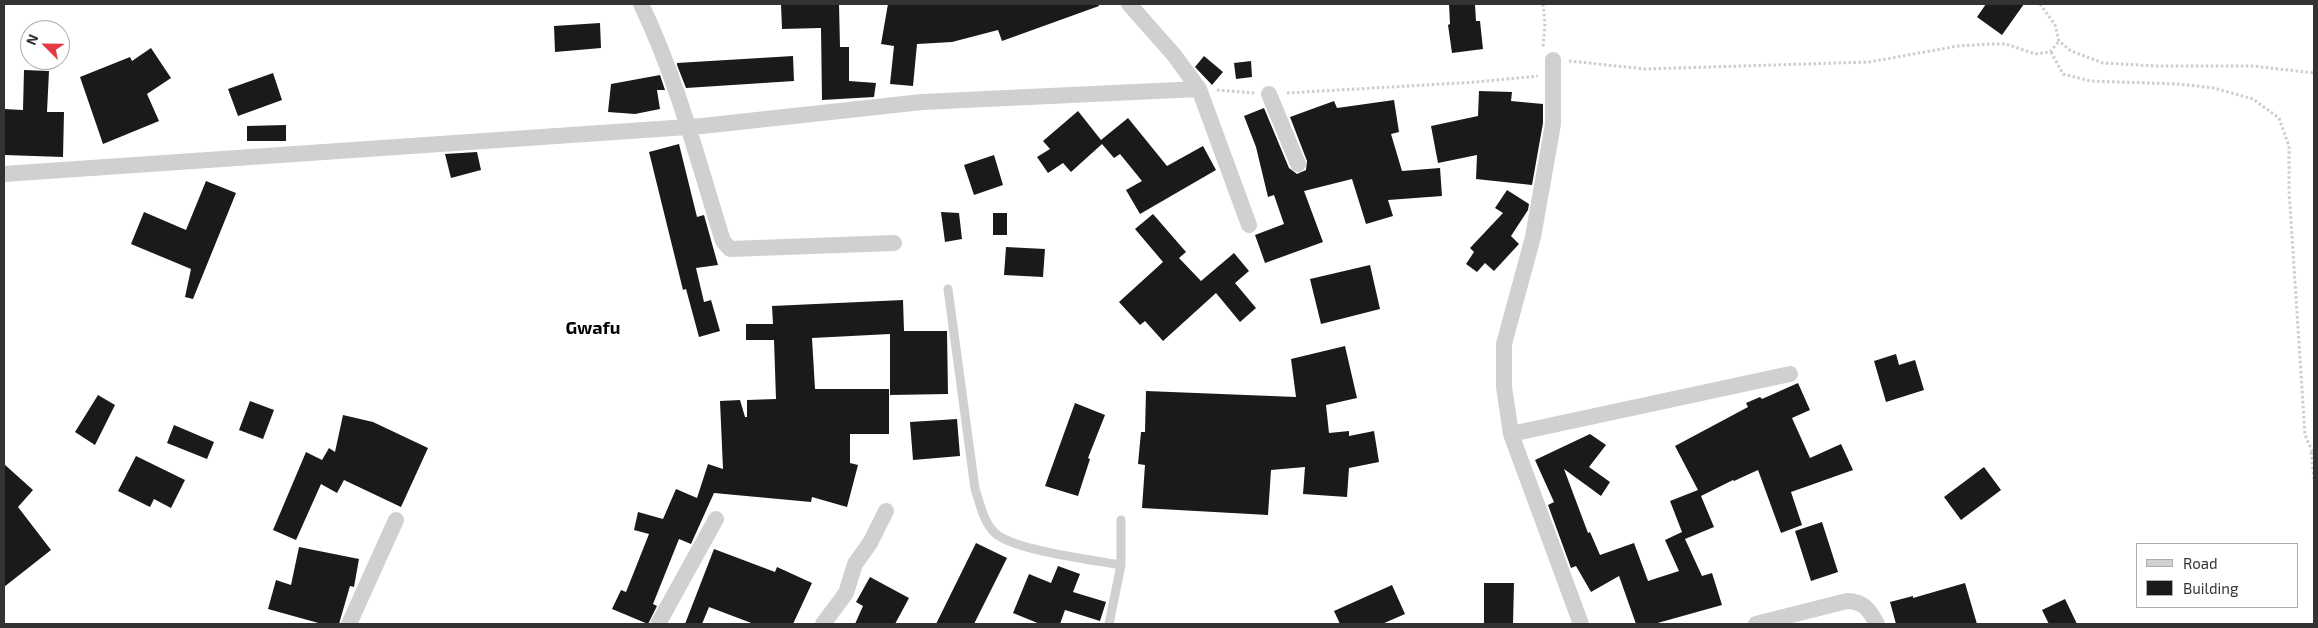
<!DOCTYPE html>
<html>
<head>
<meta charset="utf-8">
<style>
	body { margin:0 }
	#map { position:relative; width:2318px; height:628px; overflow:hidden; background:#fff; font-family:"Exo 2",sans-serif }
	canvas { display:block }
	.frame { position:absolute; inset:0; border:5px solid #333; pointer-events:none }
	.legend { position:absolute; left:2136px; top:543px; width:162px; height:65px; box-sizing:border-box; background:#fff; border:1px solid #adadad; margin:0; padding:6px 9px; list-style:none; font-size:15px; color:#333 }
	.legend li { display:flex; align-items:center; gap:10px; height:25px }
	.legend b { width:25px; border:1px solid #adadad }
	.north { position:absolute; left:20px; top:20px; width:50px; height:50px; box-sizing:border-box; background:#fff; border:1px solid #adadad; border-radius:50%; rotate:293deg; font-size:14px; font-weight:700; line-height:20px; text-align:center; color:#333 }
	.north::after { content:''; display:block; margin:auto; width:18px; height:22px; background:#e63946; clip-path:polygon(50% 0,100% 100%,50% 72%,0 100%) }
</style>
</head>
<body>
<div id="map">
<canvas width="2318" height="628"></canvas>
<div class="frame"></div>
<ul class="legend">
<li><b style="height:6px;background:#d0d0d0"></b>Road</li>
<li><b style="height:14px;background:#1a1a1a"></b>Building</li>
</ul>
<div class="north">N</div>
</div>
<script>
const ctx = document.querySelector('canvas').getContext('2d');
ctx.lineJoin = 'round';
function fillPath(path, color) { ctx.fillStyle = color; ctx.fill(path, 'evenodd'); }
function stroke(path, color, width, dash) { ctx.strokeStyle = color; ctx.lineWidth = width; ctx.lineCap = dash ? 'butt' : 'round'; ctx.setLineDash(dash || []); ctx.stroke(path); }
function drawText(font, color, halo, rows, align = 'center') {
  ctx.font = font + ' "Exo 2",sans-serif'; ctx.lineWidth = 5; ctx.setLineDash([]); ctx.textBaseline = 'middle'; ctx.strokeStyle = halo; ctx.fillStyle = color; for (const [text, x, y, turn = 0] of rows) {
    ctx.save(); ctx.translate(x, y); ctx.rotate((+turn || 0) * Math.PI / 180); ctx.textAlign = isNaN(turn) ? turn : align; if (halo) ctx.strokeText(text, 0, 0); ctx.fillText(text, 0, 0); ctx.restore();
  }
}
fillPath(new Path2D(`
	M781 4H839L840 47H849V81L876 83 874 97 822 100 821 28 782 29Z
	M888 4H1098L1099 6 1002 41 998 30 952 42 917 44 913 86 890 84 894 46 881 44Z
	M1449 4H1475L1476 21H1480L1483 49 1452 53 1448 25 1450 24Z
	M1986 4H2024L2002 35 1977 17Z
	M600 23 601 48 555 52 554 26Z
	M151 48 171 78 147 94 159 121 103 144 80 77 130 57 132 61Z
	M793 56 794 81 686 88 677 65V63Z
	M1204 56 1223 72 1212 85 1195 67Z
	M1251 61 1252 77 1236 79 1234 63Z
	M24 70 49 71 47 112H64L63 157 4 155V109L23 110Z
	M273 73 282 100 238 116 228 89Z
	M660 75 665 90H657L660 109 635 114 608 112 611 84Z
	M1479 91 1512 92 1511 101 1543 104V123L1532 185 1476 179 1477 155 1438 163 1431 126 1478 116Z
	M1394 100 1399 132 1391 134 1402 171 1440 168 1442 196 1388 200 1393 216 1366 224 1352 179 1304 191 1323 242 1265 263 1255 235 1284 224 1274 195 1268 197 1256 147 1244 116 1264 108 1289 168 1297 174 1306 170 1307 161 1290 117 1334 101 1337 108Z
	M1078 111 1101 140 1128 118 1167 166 1203 146 1216 170 1140 214 1126 190 1142 181 1120 154 1114 158 1102 144 1071 172 1063 163 1048 173 1037 157 1050 149 1043 141Z
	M286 125V141H247V126Z
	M679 144 697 217 704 215 718 265 696 268 704 302 711 300 720 331 699 337 686 289 683 290 649 152Z
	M477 152 481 170 451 178 445 154Z
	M994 155 1003 185 974 195 964 165Z
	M206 181 236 193 193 299 185 297 191 269 131 244 144 212 186 230Z
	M1507 190 1529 204 1528 210 1511 236 1519 244 1494 271 1485 263 1477 272 1466 264 1474 252 1470 248 1503 213 1495 208Z
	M941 212 959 213 962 239 945 242Z
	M993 213H1007V235H993Z
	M1153 214 1186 252 1179 258 1201 281 1234 253 1249 271 1235 283 1256 308 1240 322 1216 293 1163 341 1145 321 1140 325 1119 302 1163 262 1135 229Z
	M1006 247 1045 249 1043 277 1004 275Z
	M1370 265 1380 309 1321 324 1310 279Z
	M903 300 904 331H947L948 394 890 395V334L812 338 815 389H889V434H850V463L858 465 847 507 812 497 811 502 714 493 691 544 679 539 653 604 657 606 648 624 612 609 621 590 626 592 649 534 634 530 638 512 663 519 676 489 697 498 708 464 723 469 720 401 740 400 745 417H747V400L776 399 774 340H746V324H773L772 306Z
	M1345 346 1357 398 1326 405 1329 433 1349 431V436L1374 431 1379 462 1349 468 1347 497 1303 494 1305 467 1271 470 1268 515 1142 508 1145 465 1138 464 1141 432H1145L1146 391 1296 397 1291 359Z
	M1896 354 1899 365 1915 360 1924 390 1886 402 1874 361Z
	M1798 383 1810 410 1792 418 1810 458 1841 444 1853 470 1791 492 1802 525 1781 533 1758 470 1734 481 1733 480 1701 496 1714 527 1685 539 1702 576 1712 573 1722 605 1654 624H1636L1619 576 1591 592 1576 566 1571 568 1548 505 1554 502 1535 460 1590 434 1606 445 1589 467 1610 482 1601 496 1564 469 1588 533 1590 532 1600 555 1634 543 1648 581 1679 571 1665 540 1682 532 1670 501 1698 490 1675 446 1748 407 1746 403 1760 397 1762 399Z
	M98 395 115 405 95 445 75 432Z
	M250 401 274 410 263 439 239 430Z
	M1075 403 1105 415 1088 458 1090 459 1078 496 1045 486Z
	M343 415 373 422 428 448 401 507 344 480 337 493 321 484 296 540 273 530 306 452 322 460 329 448 335 452Z
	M957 419 960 456 913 460 910 422Z
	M174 425 214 442 207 459 167 443Z
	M136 456 185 480 171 508 154 499 150 507 118 491Z
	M4 464 33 490 18 507 51 550 4 587Z
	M1984 467 2001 490 1961 520 1944 497Z
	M1822 522 1838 572 1811 581 1795 531Z
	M976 543 1007 558 974 624H936Z
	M299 547 359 559 354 587 350 586 339 624H322L268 609 276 580 291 585Z
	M714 549 775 572 777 567 812 583 793 624H754L709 607 702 624H685Z
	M1058 566 1080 574 1073 592 1106 602 1100 621 1065 610 1060 624H1040L1013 613 1029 574 1051 583Z
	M870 577 909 598 895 624H855L863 606 856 602Z
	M1484 583H1514L1513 624H1484Z
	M1965 583 1977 624H1896L1890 602 1913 596V598Z
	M1392 585 1405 614 1382 624H1340L1334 611Z
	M2065 599 2077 624H2049L2042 610Z`), '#1a1a1a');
stroke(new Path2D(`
	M1543 4 1545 23 1543 47
	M2040 4 2055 25 2059 41 2071 51 2103 63 2156 66H2253L2314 73
	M2051 52 2063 74 2090 81 2178 84 2214 88 2253 99 2279 118 2289 146V190L2305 435 2314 455
	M1569 61 1645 69 1869 62 1958 46 1990 44H2006L2035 54 2050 52 2059 41
	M1217 90 1254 93
	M1287 93 1477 82 1538 76
	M2311 452 2314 479`), '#cdcdcd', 3, [2.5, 2.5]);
stroke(new Path2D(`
	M948 289 975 489C980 503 983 521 994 532 1010 550 1094 560 1121 565
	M1109 624 1121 565V520`), '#d0d0d0', 9);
stroke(new Path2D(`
	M641 4C677 79 698 161 723 241L730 249 894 243
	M1129 4 1174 55 1199 89 1249 225
	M1553 60V124L1533 237 1504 344V387L1511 434 1581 624
	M1269 94 1298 164
	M4 174 702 126 922 102 1199 89
	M1511 434 1790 374
	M349 624 396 520
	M658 624 716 519
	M823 624 846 593 855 564 870 543 886 511
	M1756 624 1847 601C1864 601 1870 611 1877 624`), '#d0d0d0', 16);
drawText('bold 18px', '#000', '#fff', [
	["Gwafu",593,328]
]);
</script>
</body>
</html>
